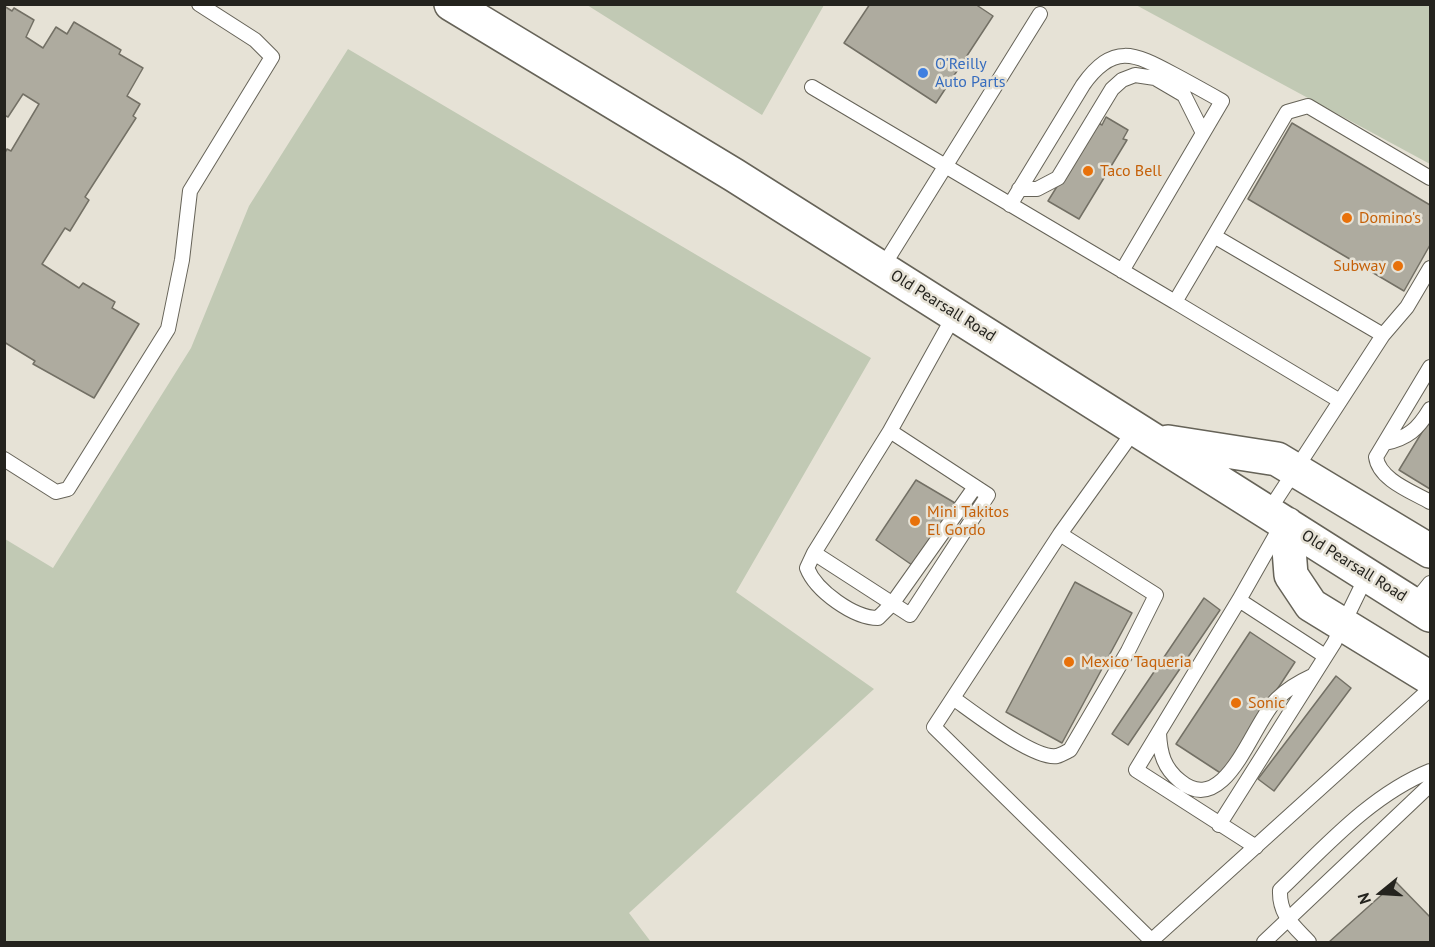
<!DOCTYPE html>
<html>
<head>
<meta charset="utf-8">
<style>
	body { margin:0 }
	#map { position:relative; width:1435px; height:947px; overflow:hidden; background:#e6e2d6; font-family:"PT Sans",sans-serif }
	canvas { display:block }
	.frame { position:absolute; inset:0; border:6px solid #24231e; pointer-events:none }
	.north { position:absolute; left:1351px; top:863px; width:60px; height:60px; -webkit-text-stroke:4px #e6e2d6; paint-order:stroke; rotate:252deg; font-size:16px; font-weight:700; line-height:24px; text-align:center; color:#24231e }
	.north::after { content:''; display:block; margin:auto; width:21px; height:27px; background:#24231e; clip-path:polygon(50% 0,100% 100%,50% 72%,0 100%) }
</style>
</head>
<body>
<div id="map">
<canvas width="1435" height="947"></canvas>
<div class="frame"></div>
<div class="north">N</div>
</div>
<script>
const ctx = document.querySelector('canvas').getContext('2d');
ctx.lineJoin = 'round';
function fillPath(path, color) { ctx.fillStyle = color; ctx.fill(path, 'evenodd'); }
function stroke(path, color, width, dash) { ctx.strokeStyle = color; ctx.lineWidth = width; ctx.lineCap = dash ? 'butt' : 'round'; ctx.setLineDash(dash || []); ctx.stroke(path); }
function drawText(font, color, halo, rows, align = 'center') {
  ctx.font = font + ' "PT Sans",sans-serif'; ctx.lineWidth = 5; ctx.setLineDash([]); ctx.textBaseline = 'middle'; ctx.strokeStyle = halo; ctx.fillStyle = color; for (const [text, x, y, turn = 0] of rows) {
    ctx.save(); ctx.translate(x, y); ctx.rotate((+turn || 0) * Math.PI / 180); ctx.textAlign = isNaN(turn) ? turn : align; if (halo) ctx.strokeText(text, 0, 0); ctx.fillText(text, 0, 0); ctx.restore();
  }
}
fillPath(new Path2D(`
	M587 5 824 4V5L762 115Z
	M1136 5H1430V164Z
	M348 49 871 358 736 592 874 689 629 913 651 942H5V539L53 568 191 348 249 206Z`), '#c1c9b4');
const building = new Path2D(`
	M870 4H975L993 16 936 103 844 43Z
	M4 6 12 11 14 8 34 20 26 37 43 48 56 27 67 34 74 22 121 50 119 54 143 68 127 96 140 104 133 116 136 118 85 197 89 200 70 231 65 228 42 264 79 288 83 283 115 302 112 308 139 324 94 398 33 364 35 361 4 342V154L7 149 11 151 39 104 23 94 8 117 4 115Z
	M1106 117 1128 130 1123 139 1127 140 1079 219 1048 201 1097 122 1102 125Z
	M1292 123 1430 205V245L1404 291 1248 199Z
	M1430 419V489L1399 470Z
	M916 480 955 503 912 565 876 540Z
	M1075 582 1132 613 1062 743 1006 712Z
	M1204 598 1220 610 1128 745 1112 734Z
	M1250 632 1295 662 1222 774 1176 744Z
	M1336 676 1351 688 1274 791 1258 779Z
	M1396 882 1430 917V942H1329Z`);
fillPath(building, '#aeab9f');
stroke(building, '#737065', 1.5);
const service = new Path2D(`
	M812 87 1175 302
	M1019 189H1037L1058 178 1112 89 1122 80 1135 75 1155 78 1184 95 1203 133
	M1010 205 1083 85C1113 43 1134 53 1173 74 1190 83 1206 92 1222 101L1122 271
	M1214 236 1287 112 1308 106 1430 178
	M882 268 1040 14
	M1383 335 1407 307 1430 268
	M1430 367 1376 457C1379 480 1413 492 1430 502
	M1136 428 1060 534 934 727 1153 942
	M890 431 988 495 910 615 814 553 890 431 955 314
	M1385 443C1408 438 1418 429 1430 409
	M4 459 56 492 68 489 168 329 182 260 190 191 272 57 255 40 199 4
	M1268 512 1383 335 1214 236 1175 302 1340 401
	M814 553 807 568C816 591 854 618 878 618L892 604 975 487
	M1239 600 1325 656
	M1413 604 1430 583
	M953 698C973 712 1034 760 1057 756 1061 755 1066 752 1070 750L1128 651 1156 595 1060 534
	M1159 733C1160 754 1164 768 1180 781 1226 819 1252 723 1277 699 1287 689 1299 682 1312 676
	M1219 825 1334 643 1367 575
	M1256 847 1136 770 1239 600 1281 526
	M1151 941 1430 689
	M1264 942 1430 785
	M1309 942C1293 925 1279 915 1280 890 1326 846 1371 795 1430 771`);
const secondary = new Path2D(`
	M451 4 734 175 1430 615
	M1168 442 1277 459 1430 551
	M1287 524 1291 575 1311 605 1430 678`);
stroke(service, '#666358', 16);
stroke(secondary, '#666358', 36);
stroke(service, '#fff', 14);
stroke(secondary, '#fff', 33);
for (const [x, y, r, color] of [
	[923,73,6,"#3f7fe0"],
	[1088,171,6,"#e8710a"],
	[1347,218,6,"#e8710a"],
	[1398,266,6,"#e8710a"],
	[915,521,6,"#e8710a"],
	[1069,662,6,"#e8710a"],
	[1236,703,6,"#e8710a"]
]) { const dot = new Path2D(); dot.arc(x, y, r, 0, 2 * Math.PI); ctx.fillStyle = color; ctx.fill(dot); stroke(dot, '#e6e2d6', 2); }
drawText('16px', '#366cbe', '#e6e2d6', [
	["O'Reilly",935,64],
	["Auto Parts",935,82]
], 'left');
drawText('16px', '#c56008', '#e6e2d6', [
	["Taco Bell",1100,171],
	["Domino's",1359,218],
	["Subway",1386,266,"right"],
	["Mini Takitos",927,512],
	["El Gordo",927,530],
	["Mexico Taqueria",1081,662],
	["Sonic",1248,703]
], 'left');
drawText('16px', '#24231e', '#e6e2d6', [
	["Old Pearsall Road",943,306,32],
	["Old Pearsall Road",1354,566,32]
]);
</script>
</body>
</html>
